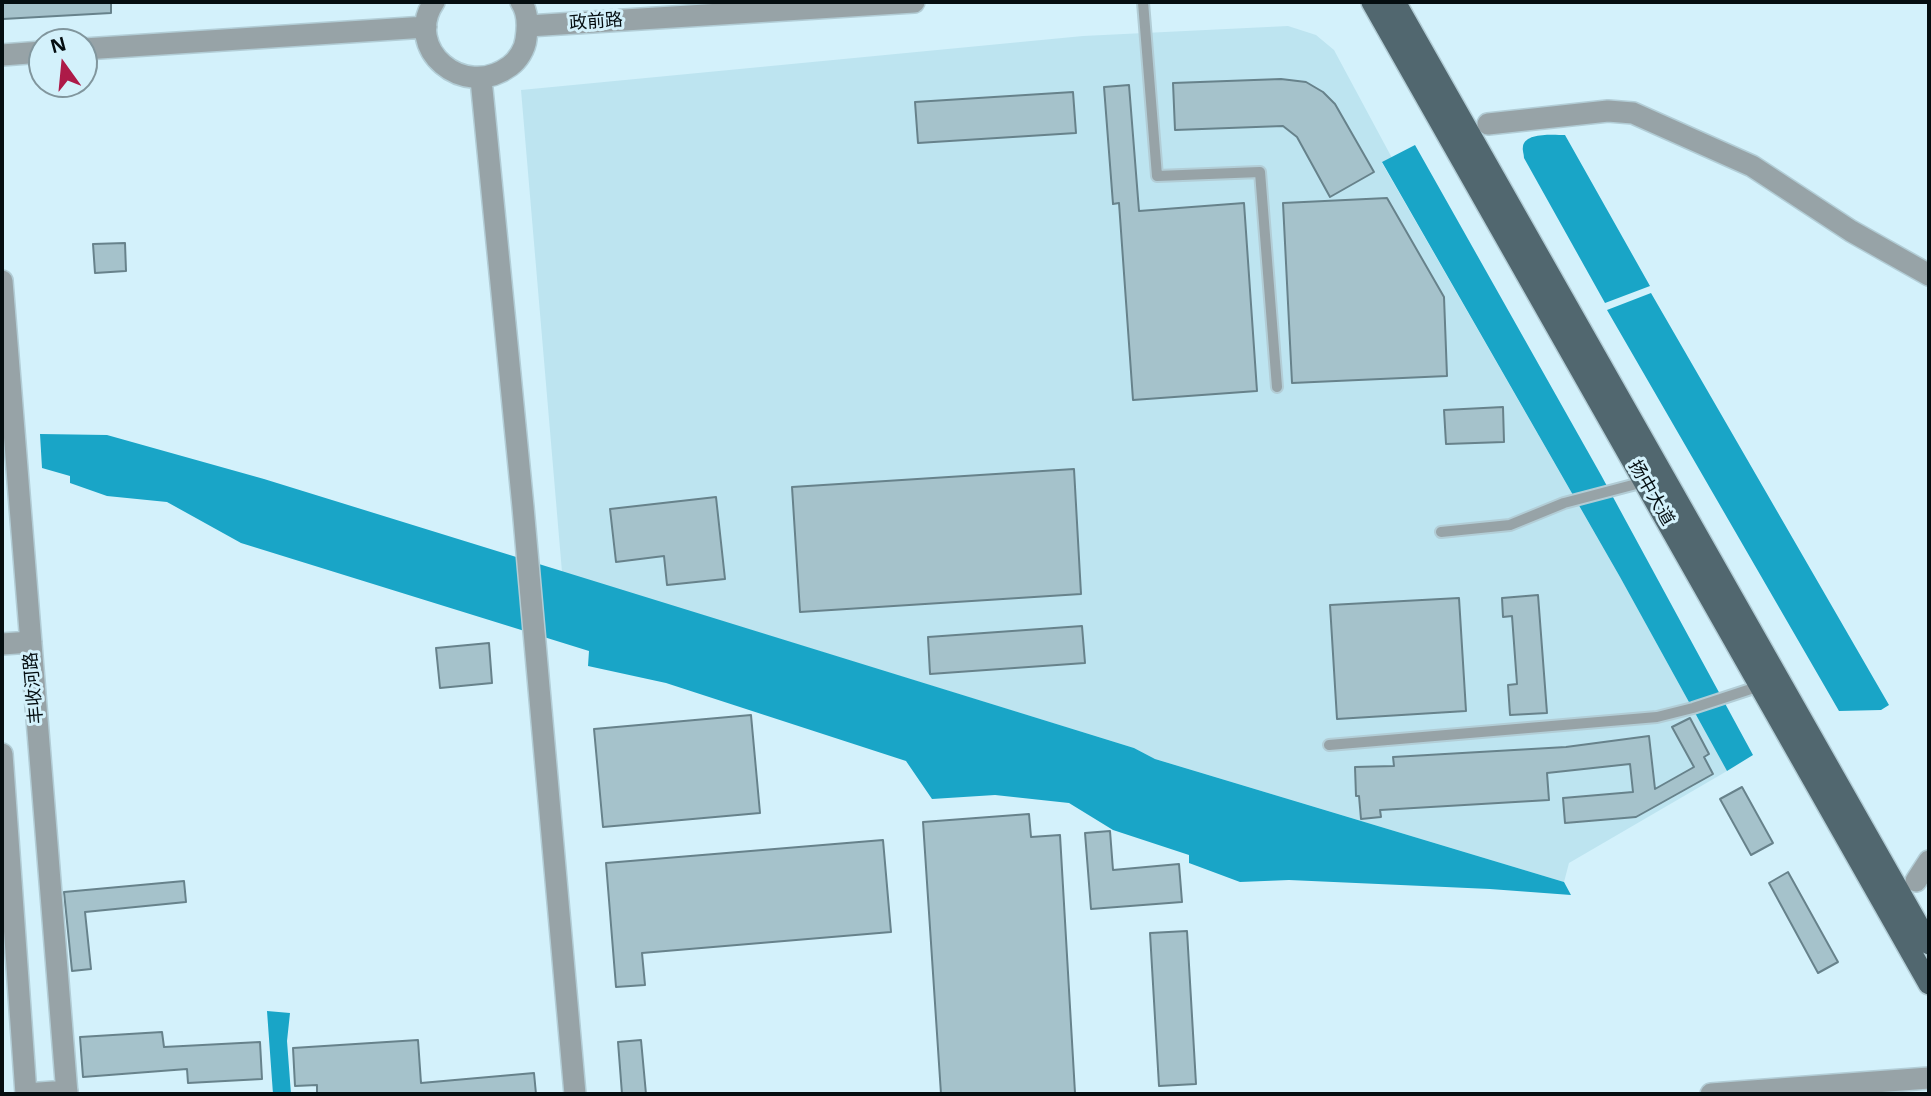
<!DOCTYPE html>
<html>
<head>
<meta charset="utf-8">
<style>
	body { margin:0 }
	#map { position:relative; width:1931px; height:1096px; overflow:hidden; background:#d3f1fb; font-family:"Open Sans",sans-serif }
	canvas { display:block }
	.frame { position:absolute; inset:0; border:4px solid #050e11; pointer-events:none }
	.north { position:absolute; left:28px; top:28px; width:70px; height:70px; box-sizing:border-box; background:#d3f1fb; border:2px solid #81969d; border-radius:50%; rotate:345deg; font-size:19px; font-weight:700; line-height:28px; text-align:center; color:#050e11 }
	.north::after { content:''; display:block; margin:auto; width:24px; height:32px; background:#ad1a48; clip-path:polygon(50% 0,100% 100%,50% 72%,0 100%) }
</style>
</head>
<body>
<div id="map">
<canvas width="1931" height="1096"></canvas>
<div class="frame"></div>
<div class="north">N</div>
</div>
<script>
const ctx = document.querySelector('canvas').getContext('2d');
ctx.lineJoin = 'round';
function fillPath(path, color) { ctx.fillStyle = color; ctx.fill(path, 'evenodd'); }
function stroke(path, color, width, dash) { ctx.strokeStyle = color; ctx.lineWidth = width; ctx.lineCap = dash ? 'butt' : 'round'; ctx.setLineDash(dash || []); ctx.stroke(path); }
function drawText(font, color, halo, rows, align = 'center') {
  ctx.font = font + ' "Open Sans","Noto Sans SC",sans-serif'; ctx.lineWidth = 6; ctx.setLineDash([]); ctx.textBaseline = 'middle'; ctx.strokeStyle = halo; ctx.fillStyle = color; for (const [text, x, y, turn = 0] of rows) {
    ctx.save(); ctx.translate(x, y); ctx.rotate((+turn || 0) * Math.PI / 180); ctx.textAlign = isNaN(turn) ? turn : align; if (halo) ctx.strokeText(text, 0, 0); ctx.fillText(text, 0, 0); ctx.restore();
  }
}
fillPath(new Path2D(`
	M1288 26 1316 35 1334 50 1392 158 1382 163 1620 577 1727 771 1569 863 1564 882 1155 759 1134 748 562 572 521 90 1083 36Z`), '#bde4f0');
fillPath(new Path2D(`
	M1565 135 1650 286 1605 303 1524 158C1524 154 1522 150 1523 146 1526 132 1554 135 1565 135Z
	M1415 145 1601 475 1753 755 1727 771 1620 577 1382 162Z
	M1651 293 1889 705 1881 710 1839 711 1607 310Z
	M40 434 107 435 264 479 1134 748 1155 759 1564 882 1571 895 1490 889 1289 880 1240 882 1189 863V855L1113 830 1069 803 995 795 932 799 906 761 666 683 588 666 589 651 241 543 167 502 107 496 70 483V476L42 468Z
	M267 1011 290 1013 287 1041 291 1094H273Z`), '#19a5c7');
const building = new Path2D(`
	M2 2H111V13L3 19Z
	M1281 79 1306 82 1323 92 1335 104 1374 172 1330 197 1297 137 1283 126 1175 130 1173 83Z
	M1129 85 1139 211 1244 203 1257 391 1133 400 1119 203 1113 204 1104 87Z
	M1073 92 1076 133 918 143 915 102Z
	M1387 198 1444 297 1447 376 1292 383 1283 203Z
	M125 243 126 271 95 273 93 244Z
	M1503 407 1504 442 1446 444 1444 410Z
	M1074 469 1081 594 800 612 792 487Z
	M716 497 725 579 667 585 664 556 616 562 610 509Z
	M1538 595 1547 713 1510 715 1508 685 1517 684 1512 616 1503 617 1502 598Z
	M1459 598 1466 711 1337 719 1330 605Z
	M1082 626 1085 663 930 674 928 637Z
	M489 643 492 683 440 688 436 648Z
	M751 715 760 813 603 827 594 729Z
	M1690 718 1709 754 1704 757 1713 774 1636 817 1565 823 1563 798 1633 792 1630 764 1547 773 1549 800 1380 810 1381 817 1361 819 1359 796H1356L1355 767 1394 766 1393 757 1566 747 1649 736 1655 789 1694 767 1672 727Z
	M1742 787 1773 843 1751 855 1720 799Z
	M1029 814 1031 837 1060 835 1075 1093 941 1094 923 822Z
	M1110 831 1113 870 1179 864 1182 902 1091 909 1085 833Z
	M883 840 891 932 642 953 645 985 616 987 606 863Z
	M1788 872 1838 962 1818 973 1769 883Z
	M184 881 186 902 85 912 91 969 72 971 64 892Z
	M1187 931 1196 1084 1159 1086 1150 933Z
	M162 1032 164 1047 260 1042 262 1079 188 1083 187 1069 83 1077 80 1037Z
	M418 1040 421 1083 534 1073 536 1094H317V1085L295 1086 293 1048Z
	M641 1040 646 1094H622L618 1042Z`);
fillPath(building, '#a5c2cb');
stroke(building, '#67828b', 2);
const service = new Path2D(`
	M1143 2 1157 176 1260 172 1277 387
	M1441 532 1510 525 1564 503 1644 482
	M1329 745 1657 717 1693 708 1760 686`);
const minor = new Path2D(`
	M1488 124 1608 111 1633 113 1752 166 1851 231 1929 275
	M1916 881 1929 861`);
const tertiary = new Path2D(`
	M434 2C403 48 463 101 510 66 518 60 525 49 526 39 528 26 528 12 521 2
	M528 26 914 2
	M84 49 426 27
	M2 55 42 52
	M481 79 523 507 575 1094
	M2 281 67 1094
	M2 644 31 642
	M2 754 26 1094
	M26 1094 67 1091
	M1711 1094 1929 1078`);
const primary = new Path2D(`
	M1372 2 1929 984
	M1395 2 1929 944`);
stroke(service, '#b2cdd6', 14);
stroke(minor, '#b2cdd6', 24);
stroke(tertiary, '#b2cdd6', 24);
stroke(primary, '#b2cdd6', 24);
stroke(service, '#97a3a7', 10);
stroke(minor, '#97a3a7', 21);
stroke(tertiary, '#97a3a7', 21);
stroke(primary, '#51676f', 21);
drawText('18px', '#050e11', '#d3f1fb', [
	["政前路",596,22,-4],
	["扬中大道",1651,493,60],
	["丰收河路",34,688,-95]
]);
</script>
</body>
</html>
